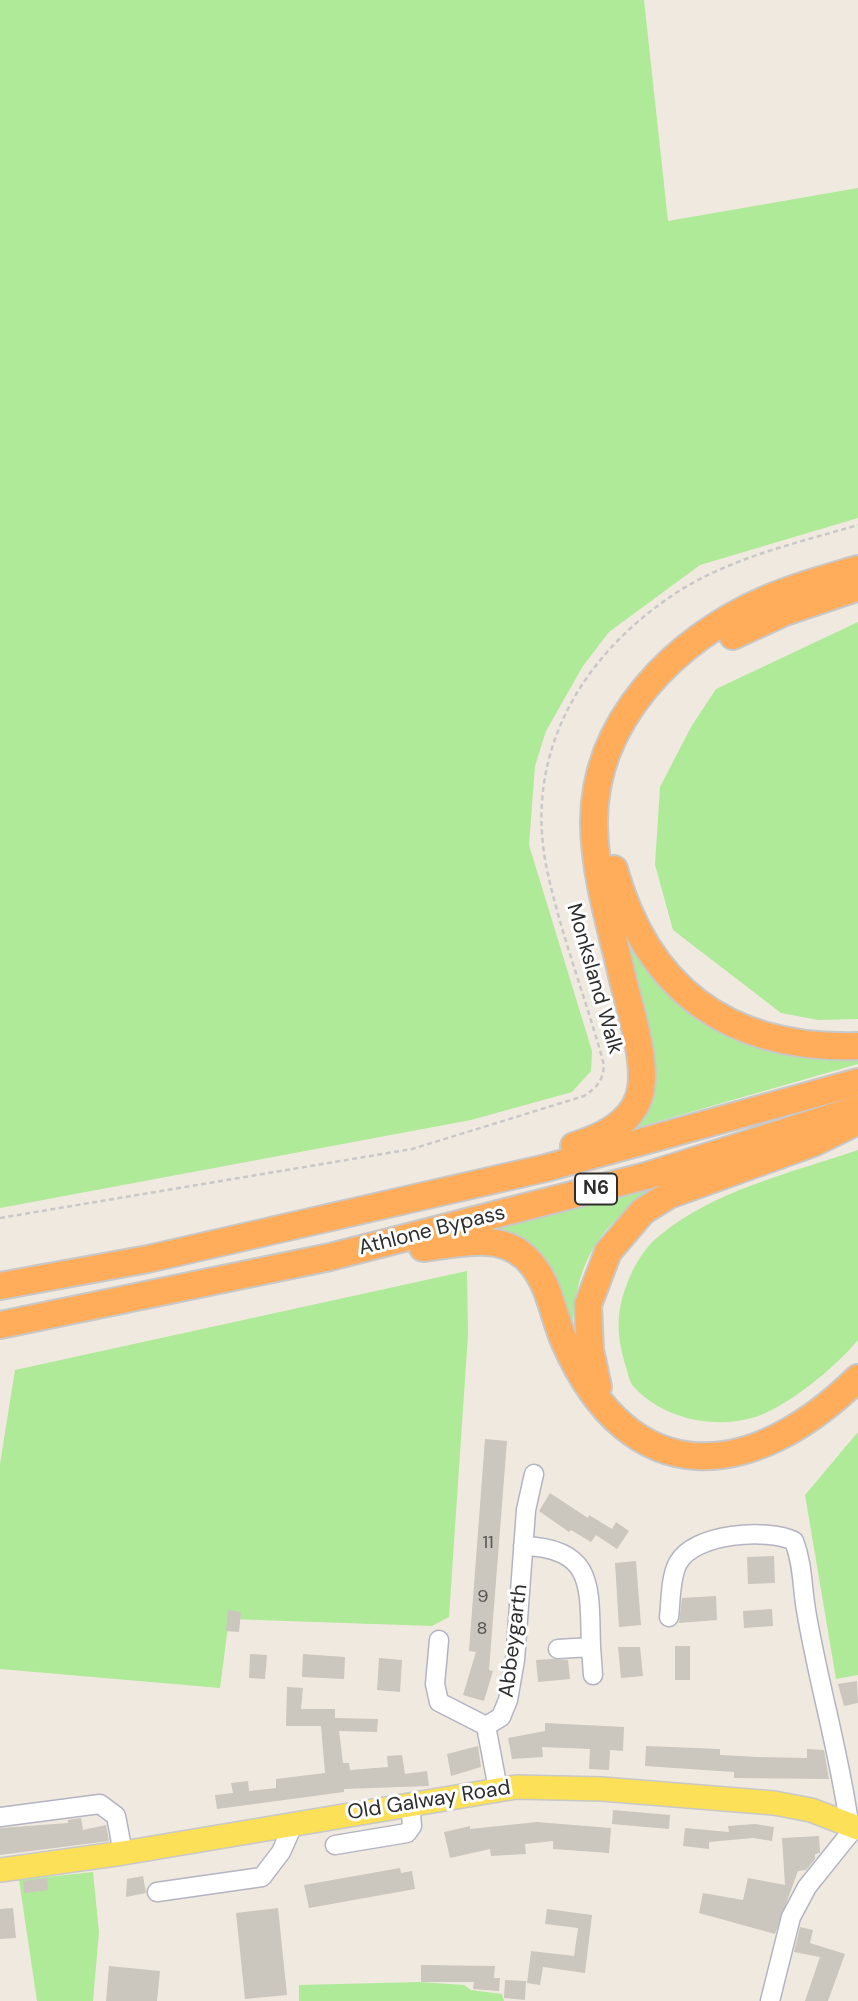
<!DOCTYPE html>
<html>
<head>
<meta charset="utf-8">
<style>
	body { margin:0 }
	canvas { display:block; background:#f0e9df }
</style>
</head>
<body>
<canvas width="858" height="2001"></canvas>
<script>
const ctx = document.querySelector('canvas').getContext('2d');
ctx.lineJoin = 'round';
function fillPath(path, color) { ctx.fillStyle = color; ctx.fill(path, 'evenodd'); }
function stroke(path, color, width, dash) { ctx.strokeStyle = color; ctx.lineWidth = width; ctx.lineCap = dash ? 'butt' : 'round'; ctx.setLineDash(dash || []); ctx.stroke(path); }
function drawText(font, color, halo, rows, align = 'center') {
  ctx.font = font + ' "DM Sans",sans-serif'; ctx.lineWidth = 6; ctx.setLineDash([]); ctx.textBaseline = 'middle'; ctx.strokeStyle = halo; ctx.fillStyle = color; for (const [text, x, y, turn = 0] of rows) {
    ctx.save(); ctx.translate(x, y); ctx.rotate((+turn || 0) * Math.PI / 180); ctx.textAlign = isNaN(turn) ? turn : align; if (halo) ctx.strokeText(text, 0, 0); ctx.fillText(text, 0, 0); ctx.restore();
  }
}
fillPath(new Path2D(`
	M0 0H644L668 221 858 188V518L700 565 609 632 583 666 546 731 535 766 529 845 592 1051 591 1071 572 1092 471 1120 0 1208Z
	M858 622V1019L818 1020 781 1013 673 930 655 865 660 787 691 727 716 689Z
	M612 904 679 1002 858 1056V1064L628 1130 637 1115Z
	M858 1150V1340C836 1367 785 1409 752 1418 712 1429 662 1418 634 1387 629 1382 628 1373 626 1367 617 1337 615 1314 627 1284 633 1267 644 1248 659 1236 714 1190 791 1173 858 1150Z
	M660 1185C599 1226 576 1258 572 1333L492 1230Z
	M467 1271 468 1335 449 1617 432 1626 229 1619 220 1688 0 1669V1464L15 1370Z
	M858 1432V1675L836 1679 805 1495Z
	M93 1872 99 1932 93 2001H37L19 1880Z
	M419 1982 464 1985 471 1990 502 1994 504 2001H299V1985Z`), '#afea98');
fillPath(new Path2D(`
	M485 1439 507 1441 489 1670 493 1671 484 1701 463 1695 476 1652 469 1651Z
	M550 1493 588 1518 589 1515 612 1529 616 1522 629 1531 617 1549 596 1535 591 1542 571 1530 569 1532 539 1511Z
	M774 1556 775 1583 748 1584 747 1557Z
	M636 1561 641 1625 619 1627 615 1563Z
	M716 1596 717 1620 679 1623 682 1598Z
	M772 1609 773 1626 744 1628 743 1611Z
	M228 1610 241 1612 239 1632 226 1631Z
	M675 1646H690V1680H675Z
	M618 1647H640L643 1676 621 1678Z
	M250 1654 267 1655 265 1679 249 1678Z
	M303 1654 345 1657 344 1679 302 1677Z
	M379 1658 402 1660 400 1692 377 1690Z
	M552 1659 568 1660 570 1679 538 1682 536 1660Z
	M857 1681 858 1703 844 1706 838 1684Z
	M287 1687 303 1688 301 1709H335V1718L378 1719 377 1732 339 1731 343 1763H349L350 1770 388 1767 387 1756 402 1755 405 1774 427 1771 429 1786 344 1789V1792L217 1809 215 1795 233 1793 231 1783 248 1781 249 1791 276 1788V1779L325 1773 321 1726H286Z
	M545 1723 624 1727 623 1751 610 1750 609 1770 589 1769 590 1749 542 1747 543 1757 512 1759 508 1738 545 1731Z
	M478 1746 481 1767 451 1776 447 1754Z
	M646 1746 720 1749V1755L758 1757 807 1758V1749L824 1750 829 1779 734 1778V1772L645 1766Z
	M613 1810 670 1815 669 1829 612 1824Z
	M81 1818 83 1830 106 1825 109 1841 0 1855V1828L68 1823V1820Z
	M537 1822 611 1828 609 1853 553 1849V1841L525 1844 526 1854 491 1856 490 1849 450 1858 444 1832 470 1826V1829Z
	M755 1824 774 1827 772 1841 753 1838 709 1842V1849L683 1846 685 1828 729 1832 728 1826Z
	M819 1836 820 1853 815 1854V1859L806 1870 798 1871 775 1934 699 1913 703 1893 743 1900 748 1878 785 1885 782 1838Z
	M400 1868 401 1873 412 1871 415 1889 309 1908 304 1885Z
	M143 1876 146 1893 126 1897 127 1879Z
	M47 1878 48 1890 24 1893 23 1881Z
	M13 1908 16 1938 0 1939V1909Z
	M278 1908 287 1995 245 1999 236 1913Z
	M547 1909 592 1915 585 1973 543 1967 540 1985 527 1983 531 1951 574 1956 578 1928 545 1924Z
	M800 1927 813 1930 810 1943 845 1954 828 2001H805L820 1957 794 1952Z
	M421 1965 495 1966 494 1978H500L499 1991 473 1989 474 1982H421Z
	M109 1966 160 1971 157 2001H106Z
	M505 1980 526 1981 525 2000 504 1998Z`), '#cbc6be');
const minor = new Path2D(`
	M523 1546C596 1548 589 1589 591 1647L558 1649
	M669 1617C671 1601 670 1578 678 1563 694 1533 767 1528 794 1541 803 1564 802 1587 806 1610 818 1682 839 1751 849 1823
	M439 1640 435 1684 439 1702 486 1726
	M591 1647 593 1675
	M498 1789 486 1726 501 1717 508 1700 515 1660 526 1510 534 1474
	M0 1817 100 1804 116 1816 123 1853
	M335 1845 407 1833 412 1826 410 1803
	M157 1892 262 1877 281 1852 294 1823
	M770 2001 791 1917 807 1887 855 1827`);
const major = new Path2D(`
	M0 1870 123 1853 516 1787 602 1789 774 1803 811 1810 858 1828`);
const highway = new Path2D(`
	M733 636 785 612 856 588
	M614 869C648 992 732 1050 858 1046
	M574 1146C599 1138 630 1125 639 1097 650 1065 627 1001 620 967 609 921 595 873 594 826 592 721 676 638 767 599 797 586 827 578 858 569
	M423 1248C456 1244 498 1232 525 1257 550 1280 552 1314 565 1343 632 1494 752 1482 858 1378
	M0 1286 148 1259 546 1168 858 1082
	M0 1325 330 1257 646 1176 858 1109
	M598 1387 590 1350 588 1305 608 1252 643 1211 669 1195 813 1143 852 1124`);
stroke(minor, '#b3b4c2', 21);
stroke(major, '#c8c8c8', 26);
stroke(highway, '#c8c8c8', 30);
stroke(new Path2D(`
	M0 1218 412 1149 584 1096C597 1087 603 1081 604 1065 586 998 560 933 546 865 524 750 584 652 679 591 733 557 797 543 858 525`), '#c8c8c8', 2.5, [5, 3.5]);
stroke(minor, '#fff', 18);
stroke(major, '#fce057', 23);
stroke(highway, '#ffac5b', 26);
drawText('18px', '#545351', null, [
	["11",488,1543],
	["9",483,1597],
	["8",482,1629]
]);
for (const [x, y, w] of [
	[596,1189,42]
]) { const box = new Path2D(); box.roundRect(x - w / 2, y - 15.5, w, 31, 5); ctx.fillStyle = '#fff'; ctx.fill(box); stroke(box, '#2d2d2d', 2); }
drawText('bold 19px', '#2d2d2d', null, [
	["N6",596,1189]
]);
drawText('21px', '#2d2d2d', '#fff', [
	["Monksland Walk",594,979,74],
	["Athlone Bypass",432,1231,-14],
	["Abbeygarth",514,1641,-83],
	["Old Galway Road",429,1801,-9]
]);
</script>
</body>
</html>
